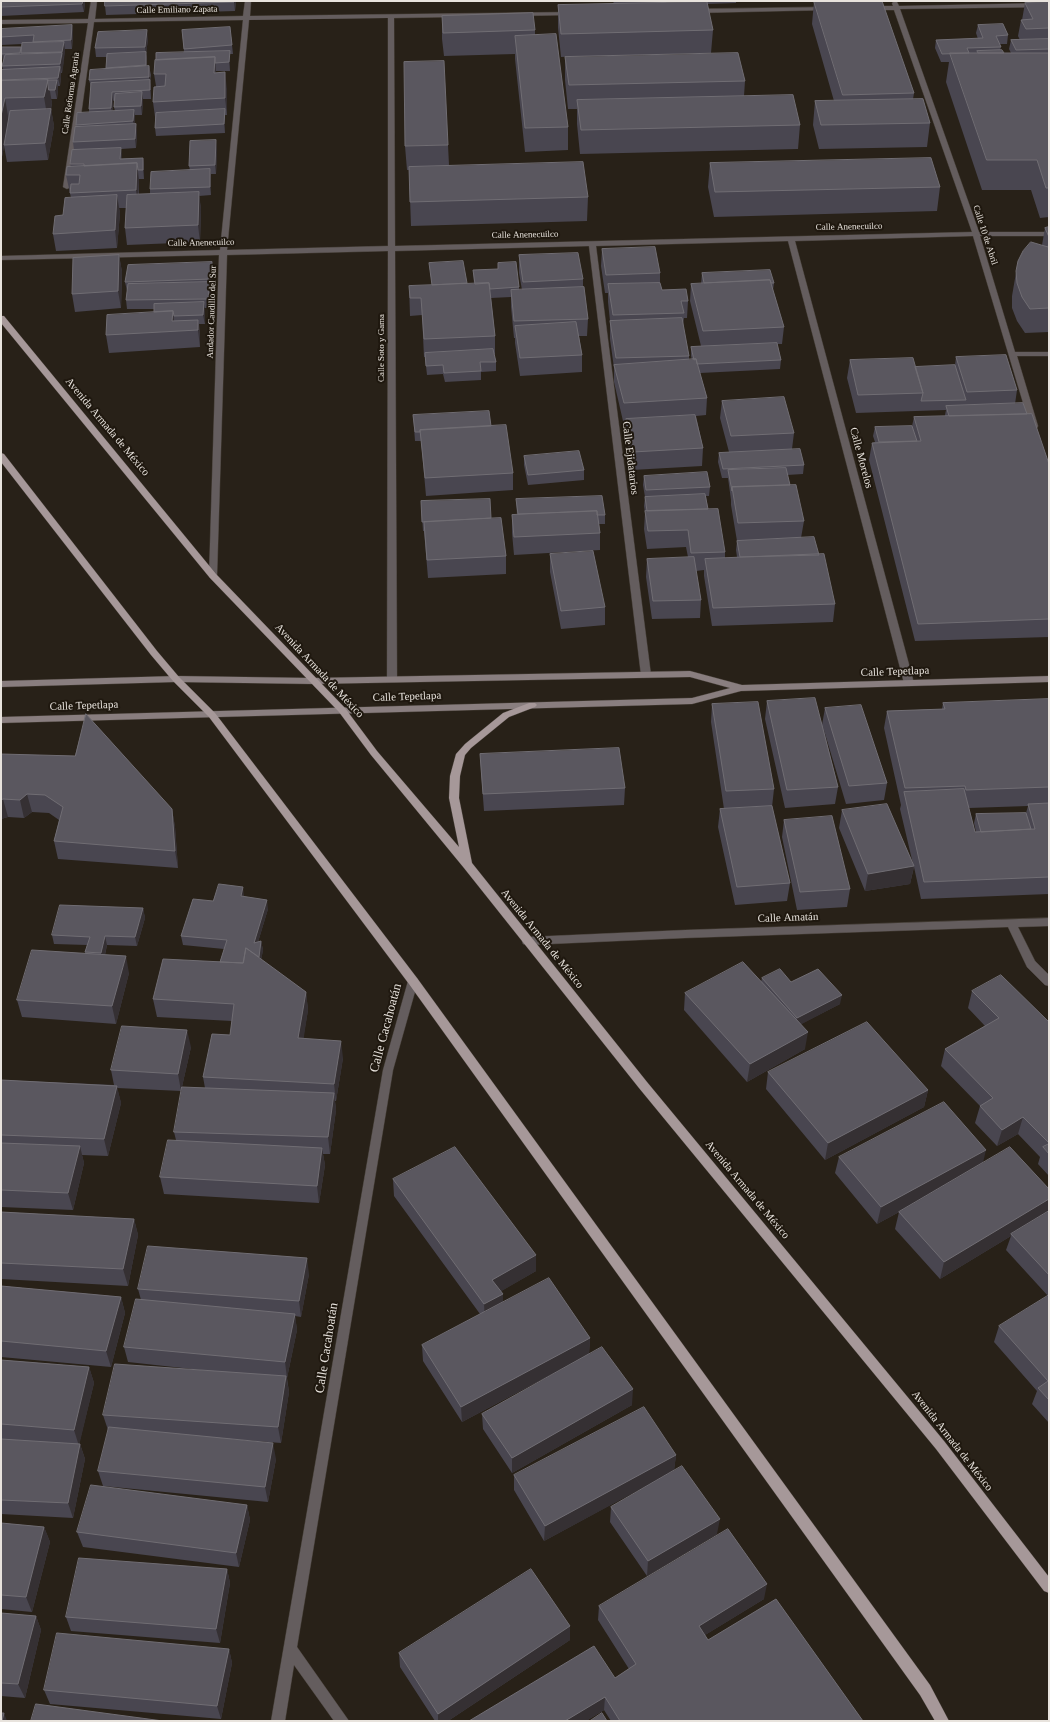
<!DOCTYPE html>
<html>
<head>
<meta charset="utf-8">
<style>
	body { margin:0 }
	#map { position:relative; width:1050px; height:1722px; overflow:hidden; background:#282118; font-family:"Times New Roman",serif }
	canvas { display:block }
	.frame { position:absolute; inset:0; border:2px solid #e8e3dd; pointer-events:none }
</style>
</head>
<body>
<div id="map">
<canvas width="1050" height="1722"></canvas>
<div class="frame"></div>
</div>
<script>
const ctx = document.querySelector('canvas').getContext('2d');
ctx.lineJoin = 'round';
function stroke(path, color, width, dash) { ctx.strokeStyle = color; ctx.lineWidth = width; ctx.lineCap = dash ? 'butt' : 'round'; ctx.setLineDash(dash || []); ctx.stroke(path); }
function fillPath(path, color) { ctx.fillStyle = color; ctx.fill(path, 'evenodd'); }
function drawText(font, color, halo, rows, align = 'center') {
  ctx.font = font + ' "Times New Roman",serif'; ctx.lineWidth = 4; ctx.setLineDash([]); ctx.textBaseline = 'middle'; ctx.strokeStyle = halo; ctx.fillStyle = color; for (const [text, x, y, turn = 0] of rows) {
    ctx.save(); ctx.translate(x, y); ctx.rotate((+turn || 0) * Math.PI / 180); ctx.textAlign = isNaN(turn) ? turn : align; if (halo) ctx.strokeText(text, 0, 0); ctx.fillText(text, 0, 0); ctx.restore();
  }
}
const street = new Path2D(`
	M91 1H97L95 19 243 16 245 1H251L250 16 573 12V14L571 15 394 18 395 246 972 232 894 10H871L868 8 871 6H893L892 3 895 1 897 2 899 6 1049 3V7L900 9 979 232H1049V236H980L1015 352H1049V356H1017L1038 426 1037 428H1031L1030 426 973 236 795 241 914 683 912 685 909 686 904 683 788 241 596 246 651 675 649 677H643L641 675 589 246 395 251 397 679 392 682 387 679 388 251 227 255 217 576 216 578H210L209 576 219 255 1 260V256L220 250 243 20 94 22 71 187 67 189 63 187 88 23 1 24V20L88 19ZM388 18V246L227 250 249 20Z
	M827 7 829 8V10L695 13 692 11 695 9Z
	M1049 918V926L1018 927 1035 961 1049 975V986L1045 985 1027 967 1008 927 685 938 527 945 523 944 522 941 523 938 527 937 685 930Z
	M413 977 417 978 418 981 393 1070 297 1647 349 1721H334L294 1665 285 1721H271L383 1070 408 981 409 978Z`);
const secondary = new Path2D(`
	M690 671 742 685 1049 676V682L741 691 692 704 1 723V717L692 698 730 688 690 677 313 684 176 682 1 687V681L176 676 313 678Z`);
const primary = new Path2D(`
	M1 316H4L216 574 345 708 377 751 459 847 449 798 450 776 456 754 465 744 503 713 529 703H535L537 705 535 707 509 717 471 748 465 755 460 776 459 798 472 863 647 1082 944 1441 1049 1577V1593L1044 1591 936 1449 639 1088 464 868 371 755 339 712 210 578 1 323Z
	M1 453 4 454 157 651 179 677 215 713 417 978 930 1685 949 1721H935L920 1695 409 984 209 717 173 681 151 655 1 462Z`);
stroke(street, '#433c34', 1);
stroke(secondary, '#433c34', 1);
stroke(primary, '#433c34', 1);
fillPath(street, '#645d5e');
fillPath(secondary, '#897e7f');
fillPath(primary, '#a69899');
fillPath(new Path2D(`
	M1 1H85L84 12 1 16Z
	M236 1 235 11 106 15 105 6Z
	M613 1H666V3L685 2V1H736V3L707 4 713 30 711 53 561 57 558 28V5L614 4Z
	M756 1H795L756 2Z
	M814 1 914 93 913 99 930 123 927 147 819 149 813 125 815 101H834L812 24Z
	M927 1H974L927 2Z
	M1049 2V217L1040 218 1031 190H982L946 82 949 62H941L935 48 936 40 978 39 976 33 978 25 1008 35 1007 44H1000L1001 47 1000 50 1004 53H1011L1009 49 1011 40H1020L1018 36 1021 20H1022L1025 3Z
	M442 16 535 30V35L568 127V150L525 152 515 59V54L444 56 442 39Z
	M72 25 73 34 72 49H65L62 73H61V76L60 86H58V89L57 99H51L52 103 51 109 54 126 48 160 7 162 4 146 1 162V70H3L2 66 3 62 2 54 21 47V50L22 44 1 45V29Z
	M230 27 233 54H230V71H216V73L227 89V115H225V133L156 136 155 128V117L153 102 156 86 154 74 184 52 182 30Z
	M148 39 146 54 147 60V67L149 66 151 75 150 82 151 89V99H143L142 115H135V124L137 133 136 148 121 149 122 159 143 158 144 167V179H139V194H150V189L190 170 189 166 217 149 216 174H211V195L199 196 201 209 200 242 127 245 125 228 126 208H119L120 213 117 248 56 251 53 234 63 215 71 198 66 175 71 167 70 164 74 150 73 142 77 127 76 125 89 112V109L91 87 89 80 107 69 106 57H96L95 48ZM115 100 114 107 115 111H113V101Z
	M565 57 745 81 744 96 800 125 798 149 580 154 577 124V109H568L565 80Z
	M448 145 449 165 588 197 587 221 411 226 409 170H407L405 146Z
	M710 163 940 187 937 211 714 217 708 187Z
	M1049 227V332L1025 333 1017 321 1012 308V296L1018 261 1042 245 1045 228Z
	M602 249 660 273V283L662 290 688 301 687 318H684L683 325 689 356V360H692L691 356V347L701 346 690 301 691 284H701L702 273 774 283 773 290 784 327 782 344H777L781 360 780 369 700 373 707 398 706 415 696 416 703 448 702 466 632 470 625 436 626 421H623L614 382V368L610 339V321L608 302V293H605L601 266Z
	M119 255 122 272 121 308 75 312 72 294Z
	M519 255 583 279V287L588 319 587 336H579L582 355V372L520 376 515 343V338H514L511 307V297L491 298 495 336V354H494L496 362V371L481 372V380L445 382 443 374 427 375 425 357H424L422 315 410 316 409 286 432 285 429 263 467 284H474L473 270 519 287V290H522L519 273Z
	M213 272 209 308H204L205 324H199L200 337V347L109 353 106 335 154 312V309H127L126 300 127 291 125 282Z
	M956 357 1017 390 1015 404 1027 414 1049 464V637L915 641 869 460 872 443 875 442 873 436 875 427 912 426 914 417 945 416V415L946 410 856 413 847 378 850 360 915 367 955 365Z
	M722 401 794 433 792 449 804 465 803 474 787 475 790 485 804 521 801 538 819 555 835 604 833 622 712 626 704 576V570L696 571 701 600 700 618 652 619 646 577 647 559 688 557 686 547 647 549 644 529 645 513 644 506 645 497 643 485 644 476 710 487 709 496H706L708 509 725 552V558L737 557 736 550 737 541 731 505V500L728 478H722L718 462 719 453 729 452 720 418Z
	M413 415 491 426 513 473V490L426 496 421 441H415Z
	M524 456 584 470V480L528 485 524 465Z
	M516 499 605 515V524H599L600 533V550L514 555 512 533V515H517Z
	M421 501 491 518 506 556V574L428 578 424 531H423Z
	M550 554 605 607V625L561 629 550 572Z
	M1049 699V894L921 899 914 867 910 884 865 891 839 828 842 810 913 864 900 809 901 805 884 728 887 711 942 709 943 703ZM1028 806 1026 813 976 814 974 823 976 832H975L969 808Z
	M767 701 822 725 825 708 887 783 884 800 846 804 823 727 838 787 835 804 785 808 765 719Z
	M712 704 774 789 772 807 790 883 787 901 735 905 718 827 720 809H724L711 722Z
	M1 754 172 809 175 827 178 868 58 859 54 841 59 820 49 813 32 812 24 818 8 817 1 819Z
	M480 754 625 788 624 805 484 811 481 771Z
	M784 820 850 889 847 907 797 910 782 837Z
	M244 897 268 909 258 942 261 941 263 950 261 960 306 992 308 1010 303 1039 343 1058 336 1101H335L336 1110 330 1154H323L325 1165 319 1203 164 1194 160 1177 176 1140 174 1132 205 1088 203 1077 230 1035 232 1021 157 1017 153 999 220 962 224 949 183 945 181 936 213 901Z
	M143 908 145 918 137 946 107 945 105 955 129 973 116 1024 22 1017 17 1000 85 954V952L87 945 54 944 52 935Z
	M762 978 791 982 840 1004 801 1024 805 1049 747 1082 684 1010 685 993 761 982Z
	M972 991 1049 1022V1176L1038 1164 1040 1157 1018 1134 997 1146 975 1123 980 1106 941 1066 945 1049 985 1026 968 1008Z
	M191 1047 181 1091 117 1088 121 1103 108 1156 82 1155 84 1163 73 1210 1 1207V1080L114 1085 111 1070Z
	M768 1072 928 1090 924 1107 825 1160 766 1089Z
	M839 1157 983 1163 1049 1189V1423L1032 1404 1037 1391 994 1342 999 1326 1048 1296 1006 1250 1011 1236 940 1279 895 1229 899 1212 901 1211 877 1224 835 1173Z
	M393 1179 536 1271 501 1291 503 1303 590 1338 589 1354 632 1405 512 1473 483 1429 482 1414 584 1357 462 1422 423 1361 422 1345 480 1314 394 1196Z
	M1 1212 134 1219 138 1235 128 1286 1 1279Z
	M309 1274 301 1317 295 1316 297 1330 287 1378 289 1392 281 1443 230 1439 276 1459 268 1502 103 1486 98 1471 108 1430 103 1415 210 1371 128 1362 124 1347 141 1300 138 1289Z
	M1 1286 121 1297 125 1313 111 1367 1 1357Z
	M1 1360 89 1367 94 1383 79 1444H80L85 1459 73 1518 1 1514Z
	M676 1455 674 1470 717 1534 647 1576 610 1522 611 1507 662 1477 544 1541 514 1490V1475Z
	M247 1505 250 1520 239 1567 83 1547 77 1532Z
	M1 1523 44 1527 50 1542 32 1612 1 1609Z
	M227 1569 230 1583 220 1643 71 1631 66 1617Z
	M764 1599 705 1635 708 1640 863 1721H611L604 1710 586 1721H469L615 1678 629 1669 598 1620 599 1606Z
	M1 1613 36 1616 41 1630 25 1698 1 1696Z
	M570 1640 448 1721H435L400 1667 399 1653Z
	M229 1649 232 1663 221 1719 50 1704 44 1690Z`), '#494650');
fillPath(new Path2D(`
	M83 1H85L84 12 82 4Z
	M234 1H236L235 11 234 2Z
	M72 25 73 34 72 49 71 40Z
	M147 30 148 39 146 54 147 60V74L146 65V55L145 47Z
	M64 42 65 50 64 60 62 52Z
	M230 51V71L229 62Z
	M62 53 64 62 62 73 60 64Z
	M215 57 216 74 214 73Z
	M149 66 151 89V99L149 77Z
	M60 67 61 76 60 86 58 78Z
	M225 72 227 89V115L225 98Z
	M48 80 52 103 51 109 54 126 48 160 45 143 48 121 44 97Z
	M57 80 58 89 57 99 55 90Z
	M112 92 113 101V117L111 108Z
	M142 92 143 101 142 115 141 106Z
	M5 98 9 122 4 145V146L1 162V116Z
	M225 109V133L224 124Z
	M134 110 135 119V130L133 121Z
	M136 124 137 133 136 148 135 139Z
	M216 140 217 149 216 174 215 165Z
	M121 148 122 157V168L120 159Z
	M143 158 144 167V179L143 170Z
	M137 163 139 180 138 207 136 190Z
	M210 169 211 178V195L210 187Z
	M199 192 201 209 200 242 198 225Z
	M117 195 120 213 117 248 115 230Z
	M119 255 122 272 121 308 118 291Z
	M212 262 213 272 212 288 211 279Z
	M210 282 211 291 209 308 208 299Z
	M204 302 205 311V324L203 315Z
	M173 311 175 329 172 321Z
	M198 320 200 337V347L198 330Z
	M27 794 32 812 24 818 20 800Z
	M3 799 8 817 1 819V800Z
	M172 809 175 827 178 868 175 851Z
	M914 866 910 884 865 891 868 874Z
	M243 887 244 896 242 906 241 896Z
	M267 900 268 909 255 952 254 943Z
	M143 908 145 918 137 946 135 937Z
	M105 936 107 945 103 962 101 953Z
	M261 941 263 950 260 966 259 957Z
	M126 956 129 973 116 1024 112 1006Z
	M306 992 308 1010 301 1056 298 1038Z
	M842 995 840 1004 796 1027 797 1018Z
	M187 1030 191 1047 181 1091 178 1074Z
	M808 1032 805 1049 747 1082 750 1064Z
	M341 1041 343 1058 336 1101 334 1084Z
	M117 1086 121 1103 108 1156 104 1139Z
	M928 1090 924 1107 825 1160 828 1143Z
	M334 1093 336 1110 330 1154 328 1137Z
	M1023 1117 1018 1134 997 1146 1002 1130Z
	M80 1146 84 1163 73 1210 68 1193Z
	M322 1148 325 1165 319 1203 317 1186Z
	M986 1150 982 1167 877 1224 881 1207Z
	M1049 1199V1213L1011 1234V1236L940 1279 944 1262Z
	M134 1219 138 1235 128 1286 123 1269Z
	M536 1255V1271L493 1296 492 1280Z
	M307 1258 309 1274 301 1317 299 1301Z
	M503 1294V1310L485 1321 484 1304Z
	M121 1297 125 1313 111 1367 106 1351Z
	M295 1314 297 1330 287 1378 285 1362Z
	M590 1338 589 1354 462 1422 461 1407Z
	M89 1367 94 1383 79 1446 74 1430Z
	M286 1376 289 1392 281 1443 278 1427Z
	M633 1389 632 1405 512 1473V1458Z
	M273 1443 276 1459 268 1502 265 1487Z
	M80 1444 85 1459 73 1518 68 1503Z
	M676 1455 674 1471 544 1541 545 1526Z
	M247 1505 250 1520 239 1567 236 1553Z
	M720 1519 717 1534 647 1576 648 1561Z
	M44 1527 50 1542 32 1612 26 1597Z
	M227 1569 230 1583 220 1643 216 1629Z
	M767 1584 764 1599 697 1640 699 1626Z
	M36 1616 41 1630 25 1698 18 1684Z
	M570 1626V1640L448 1721H438V1714Z
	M229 1649 232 1663 221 1719 217 1706Z
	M605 1697 604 1710 586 1721H565Z
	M4 1713 7 1721H2Z`), '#353033');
const building = new Path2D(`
	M1 1H83L82 4 1 7Z
	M105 1H234V2L105 6Z
	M814 1H882L914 93 843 95Z
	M707 2 713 30 561 34 558 5Z
	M1049 2V28L1026 29 1021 20 1033 19 1025 3Z
	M533 13 535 30 443 33 442 16Z
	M1003 24 1008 35 996 36 1001 47 967 48 969 53 942 54 936 40 983 38 978 25Z
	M72 25 71 40 33 42 34 35 1 37V29Z
	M230 27 232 45 184 49 182 30Z
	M147 30 145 47 95 48 98 32Z
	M556 34 568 127 525 128 515 36Z
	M1049 39V49L1016 50 1011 40Z
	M64 42 62 52 21 53 22 43Z
	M2 47H21L20 53 2 54Z
	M1002 50 1004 53H978L977 51Z
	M230 51 229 62 215 63V57L156 60V53Z
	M146 52V65L106 68 107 54Z
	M62 53 60 64 2 66 5 55Z
	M738 53 745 81 569 85 565 57Z
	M950 53H1049V188H1046L1037 160H987Z
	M215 57 214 73 225 72V98L153 102 154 87 165 86 166 74H154L155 60Z
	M444 61 448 145 405 146 404 62Z
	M149 66V77L89 80 90 70Z
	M60 67 58 78 1 80V70Z
	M48 80 44 97 5 98 1 116V81Z
	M48 80H57L55 90H49Z
	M150 80V90L112 92 111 108 89 109 91 83Z
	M142 92 141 106 114 107 115 94Z
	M793 95 800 125 581 130 577 100Z
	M923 99 930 123 821 125 815 101Z
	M51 109 45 143 4 145 10 111Z
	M225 109 224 124 155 128 156 113Z
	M134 110 133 121 76 125 77 113Z
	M136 124 135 139 73 142 75 127Z
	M216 140 215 165 189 166 190 141Z
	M121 148 120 159 143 158V170H138L137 163 84 166V164H70L72 150Z
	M931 158 940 187 715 192 710 163Z
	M583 162 588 197 410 202 409 167Z
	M137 163 136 190 70 193 71 184H79L80 175H66L67 167Z
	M210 169V187L150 189 151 172Z
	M199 192 198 225 125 228 127 195Z
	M117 195 115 230 53 234 55 216 63 215 65 198Z
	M1049 227V237L1045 228Z
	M1031 242 1048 247 1049 243V308L1030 309 1022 297 1017 283 1016 271 1018 261 1023 251Z
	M655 247 660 273 606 275 602 249Z
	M578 253 583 279 523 282 519 255Z
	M119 255 118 291 72 294 73 258Z
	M463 261 467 283 432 285 429 263Z
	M212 262 211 279 125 282 128 265Z
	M516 262 519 287 490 289 489 283 475 284 473 270 498 269V263Z
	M770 270 774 283H771L770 280 704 283 702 273Z
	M770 280 784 327 703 331 691 284Z
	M210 282 208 299 126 300 128 284Z
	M489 283 495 336 424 339 421 298H410L409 286Z
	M660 283 662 290 686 289 688 301H681L684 313 613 315 608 284Z
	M584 287 588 319 514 321 511 290Z
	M204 302 203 315 174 316 173 311 154 312V304Z
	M173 311 172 321 198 320V330L106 335 107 315Z
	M682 318 689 356 616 358 610 321Z
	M576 322 582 355 520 358 515 326Z
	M777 343 781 360 697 364 696 359 694 360 691 347Z
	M493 349 496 362H480L481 371 444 373 443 365 426 366 425 353Z
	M1006 355 1017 390 967 392 956 357Z
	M913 358 923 393 858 395 850 360Z
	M696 359 707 398 624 403 614 365Z
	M955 365 966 400 921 401 923 393 915 367Z
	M784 397 794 433 731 436 722 401Z
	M1023 403 1027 414 949 416 946 406Z
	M489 411 491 426 420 430V432H415L413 415Z
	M1032 414 1049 464V619L918 624 872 443 921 441 914 417Z
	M695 415 703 448 633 452 626 419Z
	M506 425 513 473 425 478 420 430Z
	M912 426 917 441 879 442 875 427Z
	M800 449 804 465 723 469 719 453Z
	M579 451 584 470 528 475 524 456Z
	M786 468 790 485 732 487V491L728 470Z
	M707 472 710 487 646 490 644 476Z
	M796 485 804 521 738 523 732 487Z
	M705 494 708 509 647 511 645 497Z
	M602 496 605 515H597V511L518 514 516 499Z
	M490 499 491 518 422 522 421 501Z
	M718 509 725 552 691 553 688 530 648 531 645 511Z
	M597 511 600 533 514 537 512 515Z
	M501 518 506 556 427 560 424 522Z
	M814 537 819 555 740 557 737 541Z
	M593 551 605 607 561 611 550 554Z
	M824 554 835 604 713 608 705 559Z
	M694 557 701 600 653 601 647 559Z
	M815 698 838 787 787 790 767 701Z
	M1049 699V787L966 790 965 786 905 788 887 711 945 709 943 703Z
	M758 702 774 789 726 791 712 704Z
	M861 705 887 783 849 786 825 708Z
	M86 714 172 809 175 851 54 841 63 807 45 795 27 794 20 800 3 799 1 800V754L75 756Z
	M619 748 625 788 483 794 480 754Z
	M964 789 975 832 1035 829 1028 804 1049 803V877L924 882 904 792Z
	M887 804 914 866 868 874 842 810Z
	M772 806 790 883 737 887 720 809Z
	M1026 813 1031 829 981 832 976 814Z
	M832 816 850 889 800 892 784 820Z
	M219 884 243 887 241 896 267 900 254 943 261 941 259 957 246 948 243 963 220 962 227 940 181 936 193 899 213 901Z
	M60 905 143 908 135 937 105 936 101 953 85 952 90 937 52 935Z
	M246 948 306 992 298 1038 341 1041 334 1084 203 1077 212 1034 230 1035 234 1004 153 999 163 959 243 963Z
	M32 950 126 956 112 1006 17 1000Z
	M743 962 808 1032 750 1064 685 993Z
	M780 969 791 982 818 969 842 995 797 1018 762 978Z
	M1001 975 1049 1022V1143L1023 1117 1002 1130 980 1106 993 1098 945 1049 999 1018 972 991Z
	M867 1022 928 1090 828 1143 768 1072Z
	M122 1026 187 1030 178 1074 111 1070Z
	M1 1080 117 1086 104 1139 1 1135Z
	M182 1087 334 1093 328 1137 174 1132Z
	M944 1102 986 1150 881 1207 839 1157Z
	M168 1140 322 1148 317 1186 160 1177Z
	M1 1143 80 1146 68 1193 1 1190Z
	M1049 1144V1154L1043 1147Z
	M455 1147 536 1255 492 1280 503 1294 484 1304 393 1179Z
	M1010 1147 1049 1189V1199L944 1262 899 1212Z
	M1049 1211V1275L1011 1234Z
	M1 1212 134 1219 123 1269 1 1263Z
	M148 1246 307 1258 299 1301 138 1289Z
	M549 1278 590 1338 461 1407 422 1345Z
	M1 1286 121 1297 106 1351 1 1341Z
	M1049 1295V1400L1038 1388 1048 1381 999 1326Z
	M136 1299 295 1314 285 1362 124 1347Z
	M602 1347 633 1389 512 1458 482 1414Z
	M1 1360 89 1367 74 1430 1 1424Z
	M115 1364 286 1376 278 1427 103 1415Z
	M644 1407 676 1455 545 1526 514 1475Z
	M109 1427 273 1443 265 1487 98 1471Z
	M1 1439 80 1444 68 1503 1 1500Z
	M682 1466 720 1519 648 1561 611 1507Z
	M91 1485 247 1505 236 1553 77 1532Z
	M1 1523 44 1527 26 1597 1 1595Z
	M728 1529 767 1584 699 1626 708 1640 776 1599 863 1721H620L605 1697 565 1721H469L594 1646 615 1678 636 1664 599 1606Z
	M79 1558 227 1569 216 1629 66 1617Z
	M531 1569 570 1626 438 1714 399 1653Z
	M1 1613 36 1616 18 1684 1 1683Z
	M57 1633 229 1649 217 1706 44 1690Z
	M36 1704 163 1721H31Z
	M1 1713H4L2 1721H1Z
	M602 1713 607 1721H590Z`);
fillPath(building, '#5a575f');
stroke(building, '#706d73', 1);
drawText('9px', '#e8e3dd', '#1f180f', [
	["Calle Emiliano Zapata",177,10,-1],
	["Calle Reforma Agraria",71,93,-82],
	["Calle Anenecuilco",849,227,-1],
	["Calle Anenecuilco",525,235,-1],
	["Calle 10 de Abril",985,235,72],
	["Calle Anenecuilco",201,243,-1],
	["Andador Caudillo del Sur",212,312,-88],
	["Calle Soto y Gama",382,348,-90]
]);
drawText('11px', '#e8e3dd', '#1f180f', [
	["Avenida Armada de México",107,427,50],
	["Calle Ejidatarios",630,458,83],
	["Calle Morelos",861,458,75],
	["Avenida Armada de México",319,671,47],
	["Calle Tepetlapa",895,672,-2],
	["Calle Tepetlapa",407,697,-2],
	["Calle Tepetlapa",84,706,-2],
	["Calle Amatán",788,918,-2],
	["Avenida Armada de México",542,939,51],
	["Avenida Armada de México",747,1190,50],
	["Avenida Armada de México",952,1441,52]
]);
drawText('13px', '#e8e3dd', '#1f180f', [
	["Calle Cacahoatán",386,1028,-75],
	["Calle Cacahoatán",327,1348,-81]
]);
</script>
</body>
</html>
